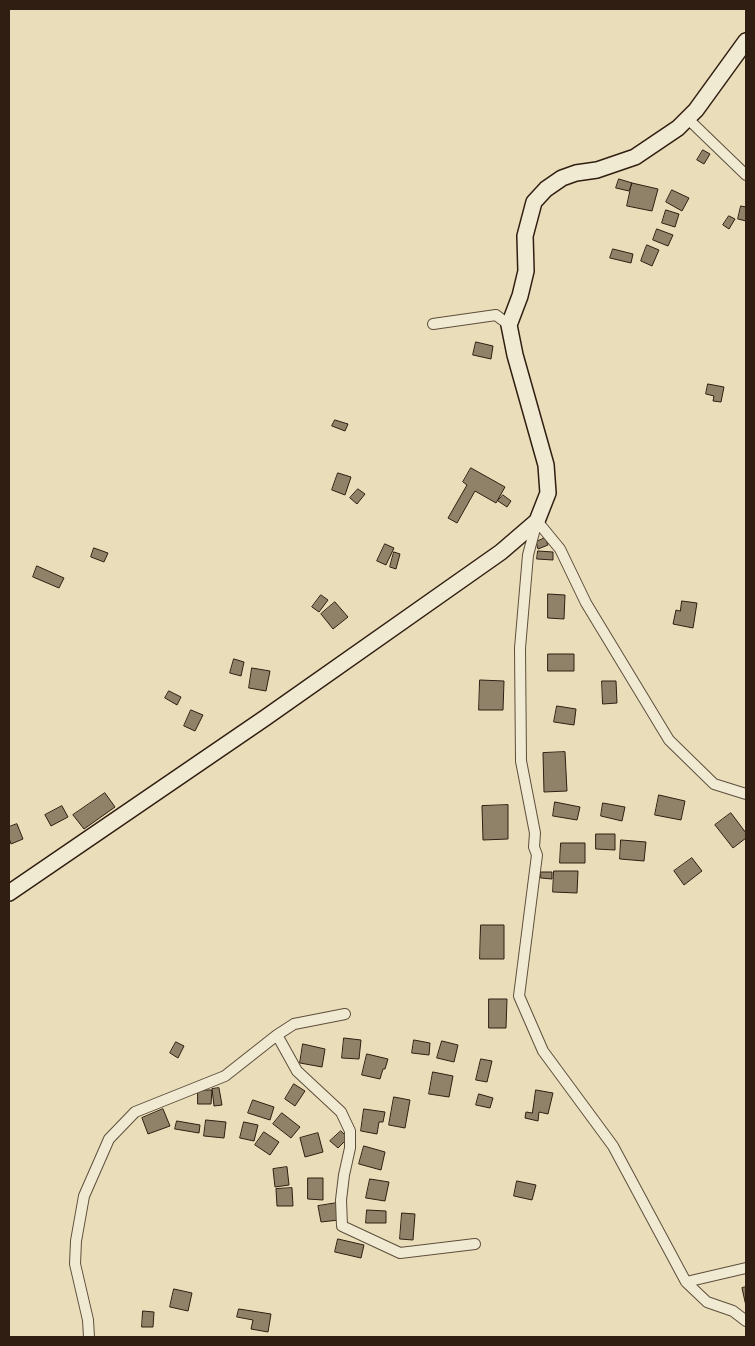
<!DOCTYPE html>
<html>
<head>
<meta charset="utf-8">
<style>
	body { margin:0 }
	#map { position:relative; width:755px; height:1346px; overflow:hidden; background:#e9deb9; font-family:Vollkorn,serif }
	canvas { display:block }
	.frame { position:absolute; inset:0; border:10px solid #301e12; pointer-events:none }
</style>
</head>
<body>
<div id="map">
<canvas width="755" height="1346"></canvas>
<div class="frame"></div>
</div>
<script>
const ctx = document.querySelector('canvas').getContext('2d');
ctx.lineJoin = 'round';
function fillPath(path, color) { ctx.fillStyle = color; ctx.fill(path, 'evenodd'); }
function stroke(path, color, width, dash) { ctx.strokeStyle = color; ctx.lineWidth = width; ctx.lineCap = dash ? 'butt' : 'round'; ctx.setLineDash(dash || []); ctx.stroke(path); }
const building = new Path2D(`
	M703 150 710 154 704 164 697 160Z
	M619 179 632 183 629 191 616 188Z
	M632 183 658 189 652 211 627 206Z
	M672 190 689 198 682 211 666 202Z
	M741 206 746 207V221L738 219Z
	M666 210 679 214 675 227 662 223Z
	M729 216 735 219 729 229 723 225Z
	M657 229 673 235 668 246 653 240Z
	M647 245 659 250 652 266 641 261Z
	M613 249 633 254 631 263 610 258Z
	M476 342 493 346 491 359 473 355Z
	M708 384 724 387 721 402 713 401 714 396 706 394Z
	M335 420 348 424 345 431 332 426Z
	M471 468 505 487 496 503 475 491 457 523 448 518 467 485 463 482Z
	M338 473 351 477 345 495 332 490Z
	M358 489 365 494 357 504 350 498Z
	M503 495 511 501 507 507 498 501Z
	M545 538 548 545 538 549 536 542Z
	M385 544 394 548 386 565 377 561Z
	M94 548 108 553 104 562 91 557Z
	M538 551 553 552V560L537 559Z
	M394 552 400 554 396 569 390 567Z
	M37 566 64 578 59 588 33 577Z
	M548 594 565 595 564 619 548 618Z
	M321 595 328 600 319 612 312 607Z
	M682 601 697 603 693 628 673 624 676 610 680 611Z
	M335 602 348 617 333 629 321 614Z
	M548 654H574V671H548Z
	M234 659 244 662 241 676 230 673Z
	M252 668 270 671 266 691 249 688Z
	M480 680 504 681 503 710H479Z
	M602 681H616L617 703 603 704Z
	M169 691 181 697 177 705 165 698Z
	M557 706 576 709 574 725 554 722Z
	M191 710 203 715 195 731 184 726Z
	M565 752 567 791 544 792 543 753Z
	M105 793 115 807 84 829 73 815Z
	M659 795 685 801 681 820 655 815Z
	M555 802 580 807 577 820 553 816Z
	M603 803 625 807 622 821 601 816Z
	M508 805V839L483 840 482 806Z
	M62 806 68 817 51 826 45 815Z
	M731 813 746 833V838L733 848 715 825Z
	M17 824 23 839 11 844 9 838V827Z
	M596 834H615V850L596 849Z
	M621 840 646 842 644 861 620 859Z
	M561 843H585V863H560Z
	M692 858 702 871 684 885 674 871Z
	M554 871H578L577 893 553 892Z
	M541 872H552V879L541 878Z
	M481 925H504V959H480Z
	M489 999H507L506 1028H489Z
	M344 1038 361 1040 359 1059 342 1058Z
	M414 1040 430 1043 429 1055 412 1053Z
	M442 1041 458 1045 454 1062 437 1058Z
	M176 1042 184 1046 178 1058 170 1053Z
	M303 1044 325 1049 322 1067 300 1063Z
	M367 1054 388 1059 385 1069H383L380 1079 362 1075Z
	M481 1059 492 1061 487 1082 476 1080Z
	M433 1072 453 1076 449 1097 429 1094Z
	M294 1084 305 1091 295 1106 285 1099Z
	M219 1088 222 1105 214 1106 212 1089Z
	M198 1090H212L211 1104H198Z
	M536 1090 553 1093 548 1114 539 1112 538 1121 525 1118 526 1112 532 1113Z
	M479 1094 493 1098 490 1108 476 1105Z
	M394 1097 410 1100 405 1128 389 1125Z
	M253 1100 274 1107 270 1120 248 1113Z
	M163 1109 170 1126 148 1134 142 1118Z
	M364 1109 385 1112 383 1122H379L377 1134 361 1131Z
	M282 1113 300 1127 291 1138 273 1124Z
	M206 1120 226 1122 224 1138 204 1136Z
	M177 1121 200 1125 199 1133 175 1129Z
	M244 1122 258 1125 254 1141 240 1138Z
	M341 1131 348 1138 338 1148 330 1141Z
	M264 1132 279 1142 270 1155 255 1145Z
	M318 1133 323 1152 305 1157 300 1138Z
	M364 1146 385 1152 381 1170 359 1164Z
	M287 1167 289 1185 275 1187 273 1169Z
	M308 1178H323V1200L308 1199Z
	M370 1179 389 1182 385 1201 366 1198Z
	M517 1181 536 1185 532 1200 514 1196Z
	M292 1188 293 1206H277L276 1189Z
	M337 1203 339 1220 321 1222 318 1206Z
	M367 1210 386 1211V1223H366Z
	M402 1213 415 1214 413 1240 400 1239Z
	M338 1239 364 1245 361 1258 335 1252Z
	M746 1287V1306L742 1288Z
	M174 1289 192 1293 188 1311 170 1307Z
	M239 1309 271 1314 268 1332 251 1329 253 1320 237 1317Z
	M143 1311 154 1312 153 1327H142Z`);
fillPath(building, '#908269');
stroke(building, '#301e12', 1);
const street = new Path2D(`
	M687 118 746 175
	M433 324 496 315 509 325
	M746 794 714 784 669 740 586 603 560 549 537 521 528 555 520 648 521 761 535 833 534 847 537 855 519 996 543 1051 613 1146 686 1282 707 1302 733 1311 746 1321
	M277 1035 297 1071 341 1112 350 1131V1148L344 1175 341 1200 342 1226 400 1253 475 1244
	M686 1282 746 1268
	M89 1337 88 1320 75 1264 76 1241 84 1196 109 1139 135 1112 225 1076 277 1035 294 1024 345 1014`);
const secondary = new Path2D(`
	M9 893 265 718 501 552 537 521 548 493 546 465 515 355 509 325 520 296 526 271 525 236 534 202 546 189 562 178 576 173 597 170 635 157 678 128 696 110 746 41`);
stroke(street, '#5e4e3c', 12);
stroke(secondary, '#301e12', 18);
stroke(street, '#f1ead2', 10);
stroke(secondary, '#f1ead2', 15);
</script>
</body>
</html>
